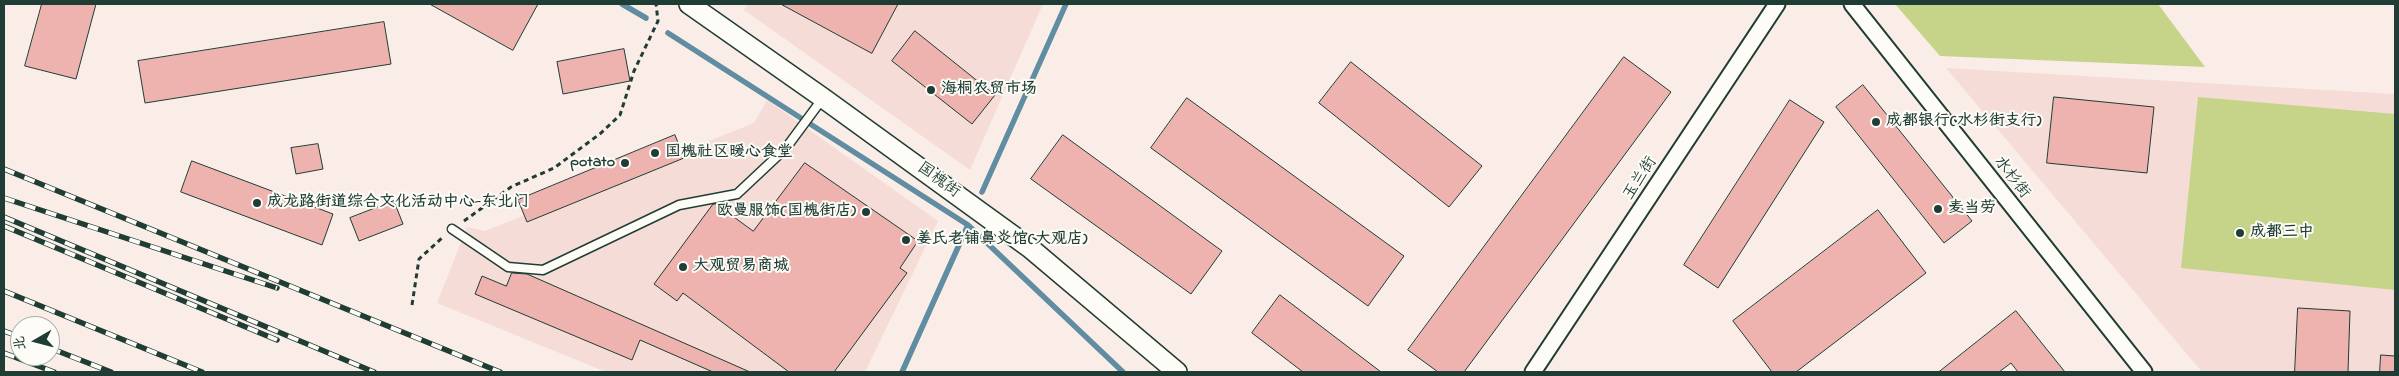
<!DOCTYPE html>
<html>
<head>
<meta charset="utf-8">
<style>
	body { margin:0 }
	#map { position:relative; width:2399px; height:376px; overflow:hidden; background:#faede8; font-family:"Indie Flower","LXGW WenKai TC",sans-serif }
	canvas { display:block }
	.frame { position:absolute; inset:0; border:5px solid #1f3d34; pointer-events:none }
	.north { position:absolute; left:10px; top:316px; width:50px; height:50px; box-sizing:border-box; background:#fdfcf7; border:1px solid #a4b0a9; border-radius:50%; rotate:262deg; font-size:14px; font-weight:700; line-height:20px; text-align:center; color:#1f3d34 }
	.north::after { content:''; display:block; margin:auto; width:18px; height:22px; background:#1f3d34; clip-path:polygon(50% 0,100% 100%,50% 72%,0 100%) }
</style>
</head>
<body>
<div id="map">
<canvas width="2399" height="376"></canvas>
<div class="frame"></div>
<div class="north">北</div>
</div>
<script>
const ctx = document.querySelector('canvas').getContext('2d');
ctx.lineJoin = 'round';
function fillPath(path, color) { ctx.fillStyle = color; ctx.fill(path, 'evenodd'); }
function stroke(path, color, width, dash) { ctx.strokeStyle = color; ctx.lineWidth = width; ctx.lineCap = dash ? 'butt' : 'round'; ctx.setLineDash(dash || []); ctx.stroke(path); }
function drawText(font, color, halo, rows, align = 'center') {
  ctx.font = font + ' "Indie Flower","LXGW WenKai TC",sans-serif'; ctx.lineWidth = 4; ctx.setLineDash([]); ctx.textBaseline = 'middle'; ctx.strokeStyle = halo; ctx.fillStyle = color; for (const [text, x, y, turn = 0] of rows) {
    ctx.save(); ctx.translate(x, y); ctx.rotate((+turn || 0) * Math.PI / 180); ctx.textAlign = isNaN(turn) ? turn : align; if (halo) ctx.strokeText(text, 0, 0); ctx.fillText(text, 0, 0); ctx.restore();
  }
}
fillPath(new Path2D(`
	M747 4H1043L970 170 744 10Z
	M1946 68 2395 94V372H2202Z
	M767 100 938 221 865 372H606L437 303 467 227 485 231 754 123Z`), '#f6dcd7');
fillPath(new Path2D(`
	M1895 4H2158L2205 67 1940 56Z
	M2198 97 2395 114V290L2181 268Z`), '#c5d488');
stroke(new Path2D(`
	M622 4 646 18
	M668 33 968 225 1123 372
	M982 192 1066 4
	M902 372 968 225`), '#608da1', 5.5);
const building = new Path2D(`
	M42 4H96L76 79 25 66Z
	M430 4H538L513 50Z
	M781 4H898L872 53Z
	M384 22 391 64 145 103 138 61Z
	M915 31 995 95 972 124 892 61Z
	M624 49 630 81 563 94 557 62Z
	M1624 57 1671 92 1464 372H1438L1408 350Z
	M1351 62 1482 166 1449 207 1319 103Z
	M1863 85 1972 221 1944 243 1836 107Z
	M2054 97 2154 107 2147 173 2047 163Z
	M1187 98 1404 256 1368 306 1151 148Z
	M1790 100 1824 122 1718 288 1684 265Z
	M675 135 684 158 527 222 518 200Z
	M1063 135 1222 251 1191 294 1031 179Z
	M318 144 323 169 296 174 291 148Z
	M192 161 333 214 322 245 181 192Z
	M805 163 918 241 900 268 907 273 834 372H789L683 293 677 301 654 284 713 204H716L753 231Z
	M394 201 403 224 359 241 350 218Z
	M1878 210 1926 273 1796 372H1772L1733 321Z
	M512 273 527 274 750 372H713L640 340 632 360 475 294 482 276 506 286Z
	M1280 295 1381 372H1303L1252 333Z
	M2298 308 2350 311 2348 372H2295Z
	M2016 311 2065 372H2018L2011 363 1999 372H1939Z
	M2381 355 2395 356V372H2380Z`);
fillPath(building, '#eeb3ae');
stroke(building, '#1f3d34', 1);
const service = new Path2D(`
	M452 229 508 267 543 270 679 205 737 194 786 148 823 98`);
const minor = new Path2D(`
	M1852 4 2144 372
	M1533 372 1777 4`);
const tertiary = new Path2D(`
	M689 4 823 98 1030 248 1177 372`);
stroke(service, '#1f3d34', 11);
stroke(minor, '#1f3d34', 19);
stroke(tertiary, '#1f3d34', 22);
stroke(new Path2D(`
	M464 221 511 187 554 168 601 133 620 115 634 71 658 21 656 4
	M412 305 419 259 443 237`), '#1f3d34', 3, [5, 4]);
stroke(service, '#fdfcf7', 8);
stroke(minor, '#fdfcf7', 15);
stroke(tertiary, '#fdfcf7', 19);
const rail = new Path2D(`
	M4 169 500 372
	M4 198 277 288
	M4 217 374 372
	M4 226 277 340
	M4 291 202 372
	M4 331 20 337
	M50 348 111 372
	M4 353 54 372`);
stroke(rail, '#1f3d34', 5.5);
stroke(rail, '#fdfcf7', 4, [11]);
for (const [x, y, r, color] of [
	[931,90,5,"#1f3d34"],
	[1876,122,5,"#1f3d34"],
	[655,153,5,"#1f3d34"],
	[625,163,5,"#1f3d34"],
	[257,203,5,"#1f3d34"],
	[1938,209,5,"#1f3d34"],
	[866,212,5,"#1f3d34"],
	[2240,233,5,"#1f3d34"],
	[906,240,5,"#1f3d34"],
	[683,267,5,"#1f3d34"]
]) { const dot = new Path2D(); dot.arc(x, y, r, 0, 2 * Math.PI); ctx.fillStyle = color; ctx.fill(dot); stroke(dot, '#fdfcf7', 2); }
drawText('bold 16px', '#1f3d34', '#fdfcf7', [
	["海桐农贸市场",941,90],
	["成都银行(水杉街支行)",1886,122],
	["国槐社区暖心食堂",665,153],
	["potato",615,163,"right"],
	["成龙路街道综合文化活动中心-东北门",267,203],
	["麦当劳",1948,209],
	["欧曼服饰(国槐街店)",856,212,"right"],
	["成都三中",2250,233],
	["姜氏老铺鼻炎馆(大观店)",916,240],
	["大观贸易商城",693,267]
], 'left');
drawText('16px', '#1f3d34', '#fdfcf7', [
	["水杉街",2011,178,52],
	["玉兰街",1641,179,-57],
	["国槐街",938,181,36]
]);
</script>
</body>
</html>
